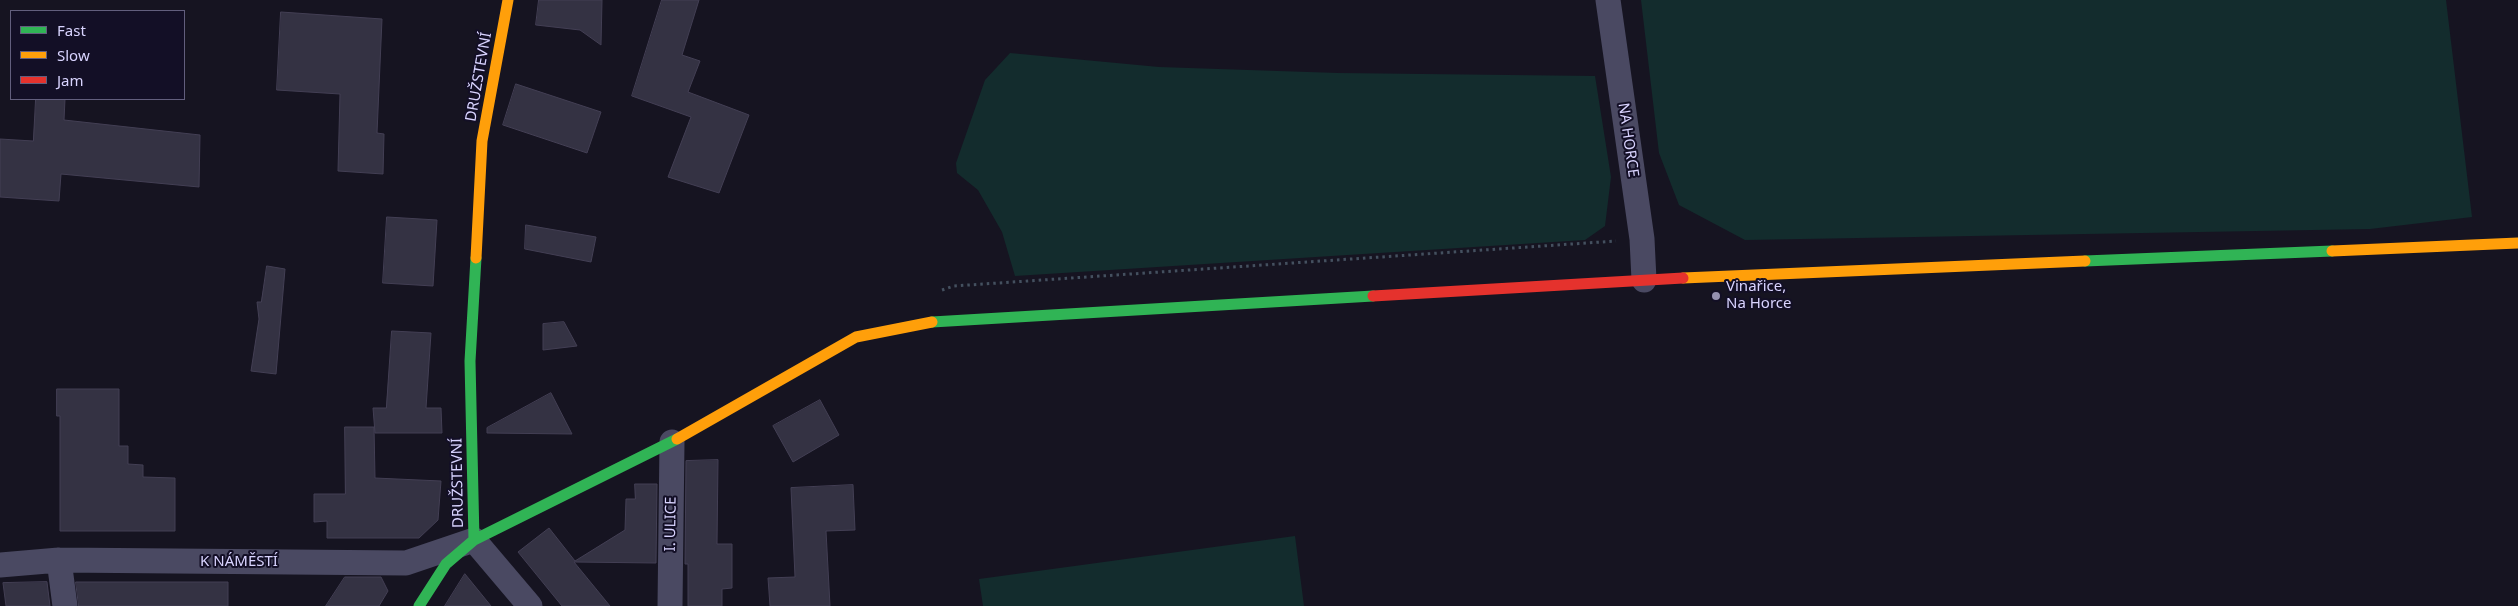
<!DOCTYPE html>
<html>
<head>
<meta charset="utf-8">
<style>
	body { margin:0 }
	#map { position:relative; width:2518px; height:606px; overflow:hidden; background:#161421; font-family:"Noto Sans",sans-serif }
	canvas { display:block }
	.legend { position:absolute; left:10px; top:10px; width:175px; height:90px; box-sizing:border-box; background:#130f26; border:1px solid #625e7d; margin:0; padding:6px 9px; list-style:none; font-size:15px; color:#d9d4ff }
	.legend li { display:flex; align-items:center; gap:10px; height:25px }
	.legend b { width:25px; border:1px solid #625e7d }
</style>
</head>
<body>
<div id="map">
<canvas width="2518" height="606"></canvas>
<ul class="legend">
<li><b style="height:6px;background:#30b455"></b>Fast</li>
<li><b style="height:6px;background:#ff9f0a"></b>Slow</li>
<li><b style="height:6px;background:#e5322d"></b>Jam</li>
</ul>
</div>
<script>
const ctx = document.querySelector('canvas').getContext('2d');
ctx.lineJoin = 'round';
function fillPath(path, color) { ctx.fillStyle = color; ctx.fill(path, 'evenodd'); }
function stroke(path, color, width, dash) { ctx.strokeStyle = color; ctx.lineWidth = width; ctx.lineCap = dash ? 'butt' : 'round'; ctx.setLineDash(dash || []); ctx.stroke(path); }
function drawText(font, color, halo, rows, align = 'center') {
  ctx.font = font + ' "Noto Sans",sans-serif'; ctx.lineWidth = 4; ctx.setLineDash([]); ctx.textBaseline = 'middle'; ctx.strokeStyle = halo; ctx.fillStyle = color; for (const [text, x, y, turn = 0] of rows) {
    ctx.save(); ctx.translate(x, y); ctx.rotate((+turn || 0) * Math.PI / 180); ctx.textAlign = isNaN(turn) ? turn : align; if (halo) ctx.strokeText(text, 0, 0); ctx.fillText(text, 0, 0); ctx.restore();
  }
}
fillPath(new Path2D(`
	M1641 0H2446L2472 217 2370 229 1745 240 1679 205 1659 153Z
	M1010 53 1159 67 1338 73 1595 76 1611 177 1605 226 1585 240 1015 276 1002 232 978 190 957 173 956 163 985 80Z
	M1295 536 1304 606H983L979 579Z`), '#132c2d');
const building = new Path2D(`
	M539 0H602L601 45 580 30 536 25Z
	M662 0H699L682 55 700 61 688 92 749 115 719 193 668 177 691 117 632 96Z
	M281 12 382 19 377 133 384 134 383 174 338 171 340 94 277 90Z
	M516 84 601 112 587 153 503 125Z
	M36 99H65L64 120 200 135 199 187 61 174 59 201 0 197V139L33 141Z
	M387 217 437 220 433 286 383 283Z
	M526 225 596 237 591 262 525 249Z
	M267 266 285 269 276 374 251 371 259 319 257 302H261Z
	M564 322 577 346 543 350V324Z
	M392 331 431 333 426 408H441L442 433H375L373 408H386Z
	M57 389H119V446H128V464L143 465V477L175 478V531H60V416H57Z
	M551 393 572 434 487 433V428Z
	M820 400 839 435 793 462 773 426Z
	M345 427H374L375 478 441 481 438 520 419 538H327V521L314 522V494H345Z
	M718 460 717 544H732V588L722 589V606H688V564H685L686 461Z
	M635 484H657L656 563 574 562 610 606H562L518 552 549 528 575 561 625 530 626 499H635Z
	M853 485 855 530 826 531 830 606H770L768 578 795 577 791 488Z
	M465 574 491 606H445Z
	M345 577H381L388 591 379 606H326Z
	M47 582 50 606H6L3 583Z
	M76 582H228V606H79Z`);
fillPath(building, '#343243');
stroke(building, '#433f54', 1);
stroke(new Path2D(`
	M942 290 954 286 1616 241`), '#44505f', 3, [2.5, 4]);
stroke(new Path2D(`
	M1608 0 1642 239 1644 280
	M59 560 65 606
	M0 565 59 560 406 563 474 540 530 606
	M670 606 672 442`), '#4a4962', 25);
stroke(new Path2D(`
	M2085 261 2332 251
	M932 322 1373 296
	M474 540 470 361 476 258
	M419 606 446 564 474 540 677 439`), '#30b455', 11);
stroke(new Path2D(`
	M2332 251 2518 243
	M476 258 482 141 508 0
	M1683 278 2085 261
	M677 439 856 337 932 322`), '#ff9f0a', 11);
stroke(new Path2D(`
	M1373 296 1683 278`), '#e5322d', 11);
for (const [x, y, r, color] of [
	[1716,296,5,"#9591b1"]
]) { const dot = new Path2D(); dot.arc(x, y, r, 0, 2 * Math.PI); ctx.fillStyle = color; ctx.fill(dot); stroke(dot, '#130f26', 2); }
drawText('15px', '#d9d4ff', '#130f26', [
	["DRUŽSTEVNÍ",479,77,-80],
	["NA HORCE",1628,140,82],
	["DRUŽSTEVNÍ",458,483,-91],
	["I. ULICE",671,524,-89],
	["K NÁMĚSTÍ",239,562]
]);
drawText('15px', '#d9d4ff', '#130f26', [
	["Vinařice,",1726,287],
	["Na Horce",1726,304]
], 'left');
</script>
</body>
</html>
